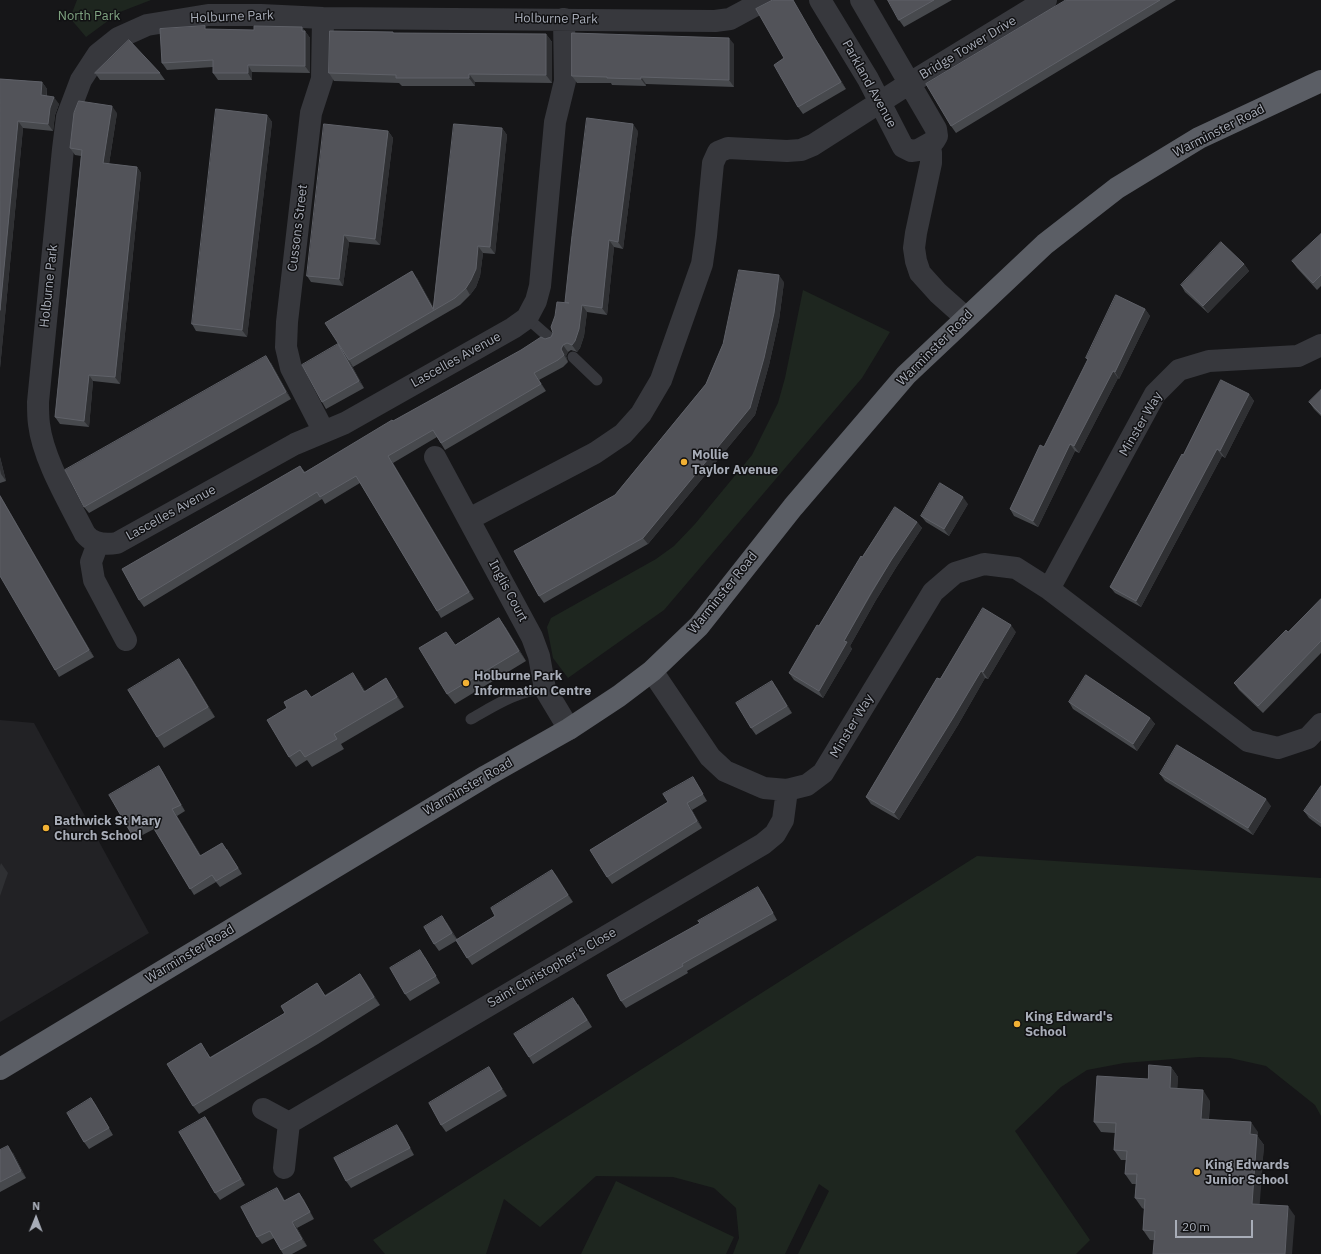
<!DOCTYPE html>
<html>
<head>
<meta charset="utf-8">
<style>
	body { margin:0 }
	#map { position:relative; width:1321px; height:1254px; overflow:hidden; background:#161618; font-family:"IBM Plex Sans",sans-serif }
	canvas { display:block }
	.north { position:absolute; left:16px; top:1198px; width:40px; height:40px; -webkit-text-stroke:3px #111113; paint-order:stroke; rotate:1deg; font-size:11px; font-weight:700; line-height:16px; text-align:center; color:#a8adb8 }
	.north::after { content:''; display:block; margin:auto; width:14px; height:18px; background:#a8adb8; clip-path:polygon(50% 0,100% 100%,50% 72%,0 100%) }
	.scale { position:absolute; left:1175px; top:1220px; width:78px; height:18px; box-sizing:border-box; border:2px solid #a8adb8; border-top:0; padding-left:5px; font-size:12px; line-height:14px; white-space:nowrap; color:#a8adb8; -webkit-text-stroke:3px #111113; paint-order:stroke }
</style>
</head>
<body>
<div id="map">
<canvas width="1321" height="1254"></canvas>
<div class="north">N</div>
<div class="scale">20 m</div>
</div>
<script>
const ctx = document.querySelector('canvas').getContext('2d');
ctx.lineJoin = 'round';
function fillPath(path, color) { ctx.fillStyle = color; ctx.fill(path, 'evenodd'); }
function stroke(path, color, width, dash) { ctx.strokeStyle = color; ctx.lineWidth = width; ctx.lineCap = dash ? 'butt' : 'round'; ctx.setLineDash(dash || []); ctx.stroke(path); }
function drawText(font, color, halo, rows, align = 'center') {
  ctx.font = font + ' "IBM Plex Sans",sans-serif'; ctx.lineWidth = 3; ctx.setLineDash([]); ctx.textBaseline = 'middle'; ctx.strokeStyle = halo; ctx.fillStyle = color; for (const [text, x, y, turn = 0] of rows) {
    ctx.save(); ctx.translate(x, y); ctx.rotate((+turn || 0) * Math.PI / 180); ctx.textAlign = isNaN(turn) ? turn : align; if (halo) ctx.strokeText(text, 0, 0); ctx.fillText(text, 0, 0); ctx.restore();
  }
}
fillPath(new Path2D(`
	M0 720 34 723 149 933 0 1022Z`), '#222225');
fillPath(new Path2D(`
	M77 0H151L120 12 86 37 70 18Z
	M803 290 890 332 862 378 664 610 568 678 553 658 547 627 551 618 656 559 674 546 695 524 752 455 778 403 785 378Z
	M977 856 1321 878V1116L1315 1105 1266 1066 1230 1058 1199 1057 1124 1063 1087 1070 1061 1087 1015 1131 1090 1240 1076 1254H798L829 1191 819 1184 785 1254H733L739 1238 736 1208 714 1188 673 1177 596 1176 540 1227 504 1199 486 1254H385L373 1240Z
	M616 1181 734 1237 726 1254H581Z`), '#1e261f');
stroke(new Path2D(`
	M527 318 551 339
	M573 357 597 380
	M471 719C494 706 518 690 545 689`), '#37383d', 11);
stroke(new Path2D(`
	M820 0 868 79 903 147 911 151 918 150 934 141 937 136 936 129 861 0
	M323 18 322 79 311 113 287 322 286 347 291 368 324 432
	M564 19 565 81 555 122 540 286 536 301 527 318 513 328 345 423 295 444 117 543C105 545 93 544 85 534 69 502 43 459 39 424 38 417 38 409 38 402L63 149 67 117 81 80 98 54 118 38 147 25 208 15H261L323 18 715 21 730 19 765 0
	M927 145 931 152V163L916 233 914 248 916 261 920 273 938 293 966 318
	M435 457 532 637 539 656 545 689 569 729
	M469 519 595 453 623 434 641 414 661 380 702 264 706 236 713 163 718 152 728 148 787 151 801 150 813 145 910 83 1046 0
	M98 543 91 562 94 580 126 640
	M1049 589 1155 394 1179 370 1209 361 1298 356 1321 345
	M652 671 710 757 725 771 764 788 787 790 807 785 823 773 933 592 955 573 984 564 1016 568 1049 589 1248 741 1278 748 1308 738 1321 724
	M263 1109 289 1123 284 1168
	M289 1123 763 844 775 834 783 820 787 790`), '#37383d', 22);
stroke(new Path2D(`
	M0 1069 486 776 569 729 619 696 652 671 699 626 793 507 906 375 1045 244 1117 188 1199 138 1321 81`), '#5b5e65', 22);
fillPath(new Path2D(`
	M888 0H952L904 27 899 20Z
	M1066 0H1176L956 133 951 126Z
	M302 27 310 38V73L252 72V80H218L213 73V67L167 70 162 63 207 29 254 30Z
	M393 33 546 34 552 42V83L475 82V86H402L399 83 334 81 329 73Z
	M816 40 821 47 846 89 803 114 798 107Z
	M734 44V87L646 84V86L612 85 611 83H577L572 76Z
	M95 73H160L165 80H100Z
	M0 79 42 82 47 89V96L59 104 55 115 53 131 23 128 0 368Z
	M117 113 109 164 137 167 141 173 120 384 93 381 89 427 60 424 55 417 81 156 75 155 70 148Z
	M267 115 272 122 247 337 196 331 192 324Z
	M502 128 507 135 495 254 483 253 480 276 476 287 470 295 460 305 353 367 346 355 364 388 326 409 322 402 338 344 417 278 433 307Z
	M388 131 393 138 380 245 349 242 343 286 311 282 307 276Z
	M638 131 623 249 614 247 607 315 587 312 584 336 580 348 577 352 571 350 568 352 566 356 568 362 563 367 539 380 546 391 445 450 437 437 393 463 474 599 441 618 437 611 360 483 325 504 322 499 144 607 139 600 300 466 305 472 393 421 545 339 551 337 565 302Z
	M1321 234V286L1317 290 1297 268 1292 261Z
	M1244 264 1249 271 1208 313 1185 292 1181 285Z
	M784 282 779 320 769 365 755 415 648 544 544 603 539 596 615 495 706 384 723 344Z
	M1145 309 1150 316 1119 379 1118 378 1079 453 1075 451 1038 527 1014 516 1010 509 1044 447 1088 360 1086 358Z
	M271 363 291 399 89 513 84 507Z
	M1321 390V416L1314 409 1309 402Z
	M1249 394 1254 401 1225 458 1222 456 1141 607 1115 593 1110 587 1183 455Z
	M0 457 6 481 0 483Z
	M0 495 94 657 59 677 55 670Z
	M968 504 949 536 926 522 921 516Z
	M917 522 922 528 897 566 876 600 850 646 852 649 823 698 794 680 789 673 862 557Z
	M1321 599V653L1263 713 1239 690 1234 683 1288 632Z
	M499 618 506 628 526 661 455 704 447 694 455 645Z
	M1016 632 988 679 985 678 958 725 899 820 871 804 866 797 940 679Z
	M186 669 215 717 164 748 157 737Z
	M360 683 365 691 393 689 404 707 341 744 344 749 312 767 307 760 296 767 289 757 306 690 311 697Z
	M777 688 792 713 756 735 751 728Z
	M1069 702 1150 718 1155 724 1137 751 1073 709Z
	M159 766 163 772 185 811 177 816 201 856 227 849 242 874 220 887 216 882 194 895 154 829 135 839 131 833Z
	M1160 774 1271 806 1253 835 1165 781Z
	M697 784 707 801 692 810 702 828 612 884 607 877Z
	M1321 786V827L1309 818 1304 811Z
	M552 870 573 902 472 965 456 941 439 951 434 944 447 923 457 939 495 916Z
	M763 894 777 920 687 971 688 973 626 1008 621 1001Z
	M425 957 440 983 410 1001 405 994Z
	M360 974 380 1005 318 1044 199 1114 193 1106 207 1052 210 1057 285 1013 317 983 325 995Z
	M578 1004 592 1027 533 1064 529 1057Z
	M489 1067 507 1096 446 1132 441 1125Z
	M1171 1067 1178 1077 1177 1088 1210 1101 1209 1119 1258 1132V1137L1264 1145 1259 1204 1295 1216 1154 1240H1150L1143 1230 1144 1209 1142 1208 1135 1198 1136 1184H1132L1125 1174 1126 1160H1121L1114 1150 1115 1133 1101 1132 1094 1122 1148 1079Z
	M91 1098 96 1105 113 1135 89 1149 84 1142Z
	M205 1117 210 1124 245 1185 220 1200 215 1193Z
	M402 1132 414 1155 351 1188 346 1181Z
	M0 1150 13 1153 26 1178 0 1192Z
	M277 1188 285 1201 299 1193 304 1200 314 1219 297 1228 307 1246 292 1254H283L274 1238 262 1244 257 1237Z`), '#47494d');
fillPath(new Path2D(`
	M302 27 310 38V73L305 66Z
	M546 34 552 42V83L546 75Z
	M729 38 734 44V87L729 80Z
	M816 40 821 47 846 89 841 82Z
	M248 65 252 72V80L248 73Z
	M469 74 475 82V86L469 78Z
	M641 77 646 84V86L641 79Z
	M42 82 47 89 46 102 41 95Z
	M54 97 59 104 55 115 53 131 48 124 50 108Z
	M112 106 117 113 108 170 103 163Z
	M267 115 272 122 247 337 242 330Z
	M18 121 23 128 0 368V310Z
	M633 124 638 131 623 249 618 242Z
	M502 128 507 135 495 254 490 247Z
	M388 131 393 138 380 245 375 239Z
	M137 167 141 173 120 384 115 377Z
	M344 235 349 242 343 286 339 279Z
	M609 240 614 247 607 315 602 308Z
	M478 246 483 253 480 276 476 287 470 295 466 288Z
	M1244 264 1249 271 1208 313 1203 306Z
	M412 271 417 278 435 310H434Z
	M779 275 784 282 779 320 769 365 755 415 648 544 643 538Z
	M582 305 587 312 584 336 580 348 577 352 572 345Z
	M1145 309 1150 316 1119 379 1115 372Z
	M338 344 343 351 364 388 359 381Z
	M563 345 568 352 566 356 568 362 564 355 561 349Z
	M266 356 271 363 291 399 286 392Z
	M1113 371 1118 378 1079 453 1074 446Z
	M534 373 539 380 546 391 541 384Z
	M89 375 93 381 89 427 84 421Z
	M1249 394 1254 401 1225 458 1220 451Z
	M1070 444 1075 451 1038 527 1033 521Z
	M1217 449 1222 456 1141 607 1136 601Z
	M388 456 393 463 474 599 469 592Z
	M0 457 6 481 1 474 0 469Z
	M0 495 94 657 89 650 0 496Z
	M963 497 968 504 949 536 944 529Z
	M917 522 922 528 897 566 876 600 850 646 852 649 823 698 819 691 844 641 892 559Z
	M499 618 506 628 526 661 519 651Z
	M1011 625 1016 632 988 679 983 672Z
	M179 659 186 669 215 717 208 707Z
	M981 671 985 678 958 725 899 820 894 813Z
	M353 673 360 683 371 702 364 692Z
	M386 678 393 689 404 707 397 697Z
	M772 681 777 688 792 713 787 706Z
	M1150 718 1155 724 1137 751 1133 744Z
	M159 766 163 772 185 811 181 805Z
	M1266 799 1271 806 1253 835 1248 828Z
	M687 803 692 810 702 828 697 821Z
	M172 809 177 816 205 862 200 856Z
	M1 863 8 873 0 896V866Z
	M552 870 557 876 573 902 568 895Z
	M758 887 763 894 777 920 773 913Z
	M442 916 447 923 457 940 452 933Z
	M360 974 366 982 380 1005 374 997Z
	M489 1067 494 1074 507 1096 502 1089Z
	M1171 1067 1178 1077 1177 1098 1170 1088Z
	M1203 1090 1210 1101 1208 1129 1201 1119Z
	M91 1098 96 1105 113 1135 109 1128Z
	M205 1117 210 1124 245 1185 241 1179Z
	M1251 1122 1258 1132V1137L1264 1145 1259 1214 1252 1204 1250 1134Z
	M397 1125 402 1132 414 1155 410 1148Z
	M8 1146 13 1153 26 1178 21 1171Z
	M277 1188 282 1195 289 1208 284 1201Z
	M299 1193 304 1200 314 1219 310 1212Z
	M1288 1206 1295 1216 1292 1254H1285Z
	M292 1222 297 1228 307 1246 302 1239Z`), '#2f3033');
const building = new Path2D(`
	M773 0H793L816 40 841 82 798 107 774 65 784 58 756 9Z
	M888 0H934L899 20Z
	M1066 0H1160L951 126 926 84Z
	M205 26V29L254 30V26L302 27V31H305V66L248 65V73H213V60L162 63 160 29Z
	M330 31 393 32V33L546 34V75L469 74V78H396V75L329 73Z
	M572 33 729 38V80L641 77V79L607 78V77L572 76Z
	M129 40 160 73H95Z
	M0 79 42 82 41 95 54 97 50 108 48 124 18 121 0 310Z
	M79 101 112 106 103 163 137 167 115 377 89 375 84 421 55 417 82 150 70 148 74 113Z
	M216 109 267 115 242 330 192 324Z
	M587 118 633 124 618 242 609 240 602 308 582 305 579 329 575 341 572 345 567 343 563 345 561 349 564 355 558 360 534 373 541 384 441 443 433 430 388 456 469 592 437 611 356 476 320 497 317 492 139 600 122 569 300 466 304 473 392 420 393 421 521 350 541 337 545 339 551 337 553 333 551 327 555 316 557 302 569 303 565 302 572 236Z
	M324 124 388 131 375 239 344 235 339 279 307 276Z
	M454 124 502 128 490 247 478 246 476 269 471 280 466 288 455 298 349 360 325 323 412 271 433 309Z
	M1321 234V275L1313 283 1292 261Z
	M1221 242 1244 264 1203 306 1181 285Z
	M739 270 779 275 774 313 764 358 750 408 643 538 539 596 514 551 615 495 706 384 723 344Z
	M1116 295 1145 309 1115 372 1113 371 1074 446 1070 444 1033 521 1010 509 1040 445 1044 447 1088 359 1086 358Z
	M338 344 359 381 322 402 302 365Z
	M266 356 286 392 84 507 65 470Z
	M1221 380 1249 394 1220 451 1217 449 1136 601 1110 587 1182 454 1183 455Z
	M1321 390V414L1309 402Z
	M940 483 963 497 944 529 921 516Z
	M0 496 89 650 55 670 0 576Z
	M895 507 917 522 892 559 871 593 844 641 847 642 819 691 789 673 817 625 819 626 861 556 862 557Z
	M1321 599V641L1258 706 1234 683 1286 630 1288 632Z
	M983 608 1011 625 983 672 981 671 953 718 894 813 866 797 937 678 940 679Z
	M499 618 519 651 447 694 419 648 446 632 455 645Z
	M179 659 208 707 157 737 128 690Z
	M353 673 364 692 386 678 397 697 334 734 337 739 305 757 300 750 289 757 267 720 287 708 284 702 306 690 311 697Z
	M1086 675 1150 718 1133 744 1069 702Z
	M772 681 787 706 751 728 736 703Z
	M1177 745 1266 799 1248 828 1160 774Z
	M159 766 181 805 172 809 200 856 222 843 238 868 216 881 212 875 190 889 150 822 131 833 109 795Z
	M693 777 703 794 687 803 697 821 607 877 590 850 668 802 663 794Z
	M1321 786V823L1304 811Z
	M552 870 568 895 467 958 456 940 495 916 491 908Z
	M758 887 773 913 682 964 683 966 621 1001 607 975 700 923 698 921Z
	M442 916 452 933 434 944 424 927Z
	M420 950 436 976 405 994 390 968Z
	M360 974 374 997 312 1035 193 1106 167 1064 201 1043 210 1058 285 1013 281 1006 317 983 325 996Z
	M573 998 587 1020 529 1057 514 1034Z
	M1149 1065 1171 1067 1170 1088 1203 1090 1201 1119 1251 1122 1250 1134 1257 1135 1252 1204 1288 1206 1285 1254H1153L1155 1231 1143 1230 1145 1199 1135 1198 1137 1174H1125L1127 1151 1114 1150 1116 1123 1094 1122 1097 1076 1148 1079Z
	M489 1067 502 1089 441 1125 429 1103Z
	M91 1098 109 1128 84 1142 67 1113Z
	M205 1117 241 1179 215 1193 179 1132Z
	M397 1125 410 1148 346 1181 334 1158Z
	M8 1146 21 1171 0 1182V1150Z
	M277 1188 284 1201 299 1193 310 1212 292 1222 302 1239 281 1250 270 1231 257 1237 241 1207Z`);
fillPath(building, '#525359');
stroke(building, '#5f6168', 1);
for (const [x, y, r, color] of [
	[684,462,4,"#f2b134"],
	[466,683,4,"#f2b134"],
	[46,828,4,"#f2b134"],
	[1017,1024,4,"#f2b134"],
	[1197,1172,4,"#f2b134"]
]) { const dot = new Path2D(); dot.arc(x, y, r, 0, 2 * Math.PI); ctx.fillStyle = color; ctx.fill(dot); stroke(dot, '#111113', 1.5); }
drawText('13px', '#7fa381', '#111113', [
	["North Park",89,16]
]);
drawText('13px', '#a8adb8', '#111113', [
	["Holburne Park",232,17,-2],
	["Holburne Park",556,19,1],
	["Bridge Tower Drive",968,48,-31],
	["Parkland Avenue",869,84,61],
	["Warminster Road",1219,131,-27],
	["Cussons Street",298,228,-83],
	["Holburne Park",49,286,-84],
	["Warminster Road",935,348,-45],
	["Lascelles Avenue",456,360,-29],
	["Minster Way",1141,424,-60],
	["Lascelles Avenue",171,513,-29],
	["Inglis Court",508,591,62],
	["Warminster Road",723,593,-51],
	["Minster Way",852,726,-59],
	["Warminster Road",468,787,-30],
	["Warminster Road",190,954,-31],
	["Saint Christopher's Close",552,968,-30]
]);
drawText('bold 13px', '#a8adb8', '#111113', [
	["Mollie",692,455],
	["Taylor Avenue",692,470],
	["Holburne Park",474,676],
	["Information Centre",474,691],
	["Bathwick St Mary",54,821],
	["Church School",54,836],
	["King Edward's",1025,1017],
	["School",1025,1032],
	["King Edwards",1205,1165],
	["Junior School",1205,1180]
], 'left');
</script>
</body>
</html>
